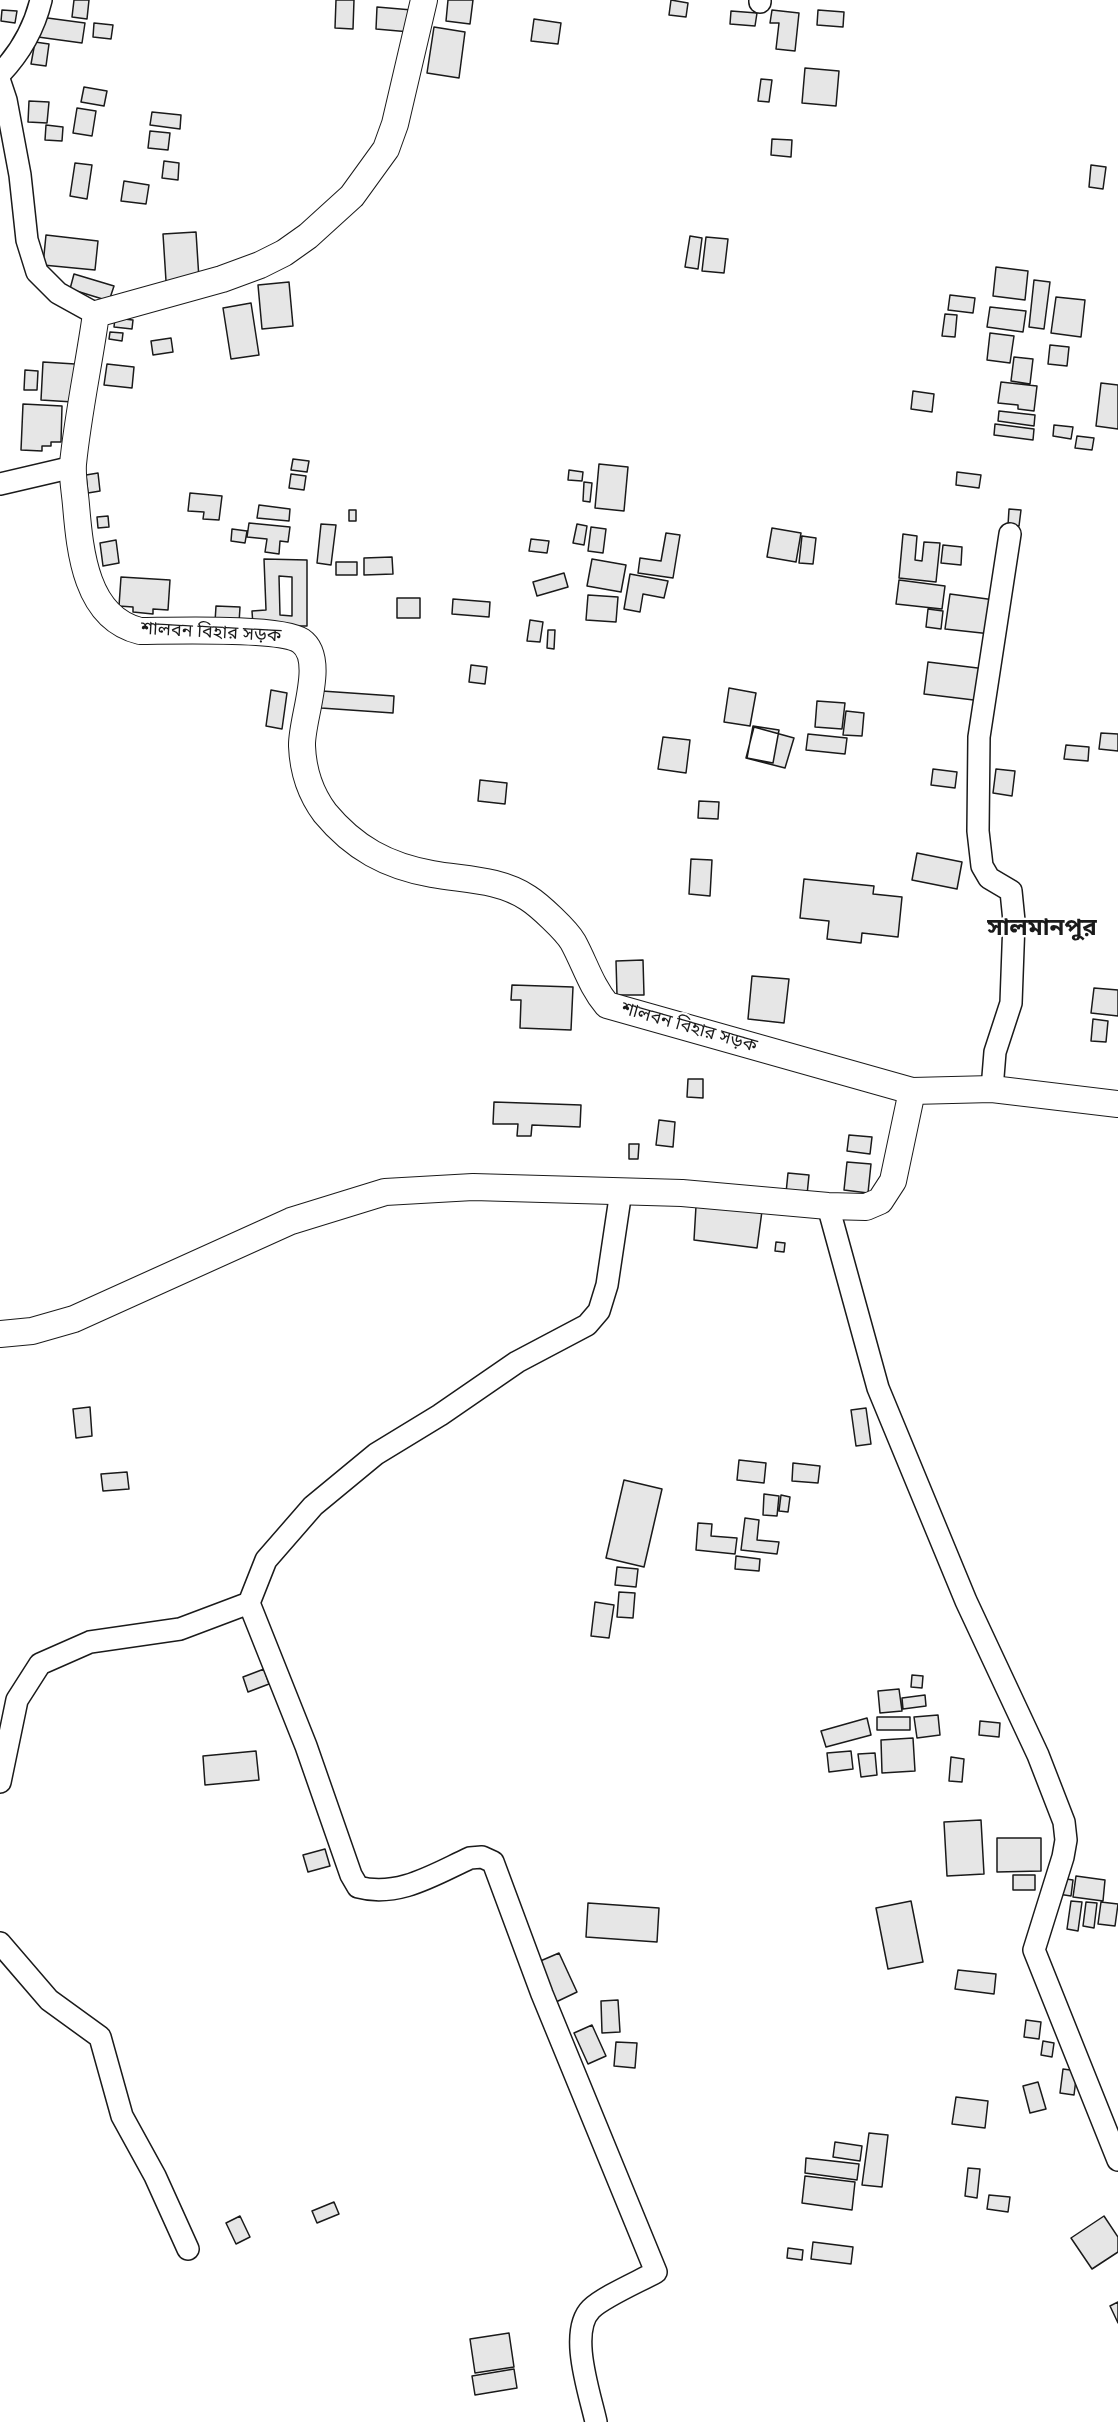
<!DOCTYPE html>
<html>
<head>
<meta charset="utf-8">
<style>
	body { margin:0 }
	canvas { display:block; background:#fff }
</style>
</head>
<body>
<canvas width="1118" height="2422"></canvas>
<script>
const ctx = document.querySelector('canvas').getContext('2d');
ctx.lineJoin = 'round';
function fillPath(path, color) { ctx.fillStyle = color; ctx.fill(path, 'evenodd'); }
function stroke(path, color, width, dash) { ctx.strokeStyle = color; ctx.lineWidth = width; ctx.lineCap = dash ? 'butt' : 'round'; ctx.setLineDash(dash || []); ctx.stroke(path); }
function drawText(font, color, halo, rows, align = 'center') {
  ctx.font = font + ' Poppins,"Noto Sans Bengali",sans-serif'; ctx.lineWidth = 4.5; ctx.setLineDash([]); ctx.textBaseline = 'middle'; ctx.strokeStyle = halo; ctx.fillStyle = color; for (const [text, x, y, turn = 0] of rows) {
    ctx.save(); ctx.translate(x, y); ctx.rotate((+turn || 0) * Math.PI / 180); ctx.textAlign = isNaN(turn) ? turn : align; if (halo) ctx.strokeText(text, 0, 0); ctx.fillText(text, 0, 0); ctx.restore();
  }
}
const building = new Path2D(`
	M74 0H89L87 19 72 17Z
	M336 0H354L353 29 335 28Z
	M448 0H473L470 24 446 21Z
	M671 0 688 3 686 17 669 15Z
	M377 7 412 10 410 32 376 29Z
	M2 10 17 11 15 23 1 21Z
	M772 10 799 13 795 51 776 49 779 23H770Z
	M818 10 844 12 843 27 817 25Z
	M731 11 757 13 755 26 730 24Z
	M40 17 85 23 82 43 38 37Z
	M534 19 561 23 558 44 531 41Z
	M94 23 113 25 111 39 93 37Z
	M434 27 465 32 459 78 427 73Z
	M35 42 49 44 46 66 31 64Z
	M805 68 839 71 836 106 802 103Z
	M761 79 772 80 769 102 758 101Z
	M84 87 107 91 104 106 81 102Z
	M29 101 49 102 47 123 28 122Z
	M77 108 96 111 92 136 73 133Z
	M152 112 181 115 180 129 150 125Z
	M46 125 63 127 62 141 45 140Z
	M150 131 170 133 168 150 148 148Z
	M772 139 792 140 791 157 771 155Z
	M164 161 179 163 178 180 162 178Z
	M75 163 92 165 87 199 70 196Z
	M1091 165 1106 167 1103 189 1089 187Z
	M124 181 149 185 146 204 121 201Z
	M196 232 199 279 166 281 163 234Z
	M46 235 98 241 95 270 43 265Z
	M690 236 702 238 698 269 685 267Z
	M706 237 728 239 724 273 702 271Z
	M996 267 1028 271 1025 300 993 296Z
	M74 274 114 286 109 301 70 289Z
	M1034 280 1050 282 1044 329 1029 327Z
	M289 282 293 326 262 329 258 285Z
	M950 295 975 298 973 313 948 310Z
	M1056 297 1085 300 1081 337 1051 333Z
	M251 303 259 355 231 359 223 308Z
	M990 307 1026 311 1023 332 987 327Z
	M945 314 957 315 955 337 942 336Z
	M115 318 133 320 132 329 114 327Z
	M110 332 123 333 122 341 109 339Z
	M990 333 1014 336 1010 363 987 360Z
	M171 338 173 352 153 355 151 341Z
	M1050 345 1069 347 1067 366 1048 364Z
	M1014 357 1033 359 1030 384 1011 381Z
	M43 362 75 364 73 402 41 400Z
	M107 364 134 367 132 388 104 385Z
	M25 370 38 371 37 390H24Z
	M1001 382 1037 386 1034 411 1018 409V405L998 403Z
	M1101 383 1118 385V429L1096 426Z
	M913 391 934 394 932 412 911 409Z
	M23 404 62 406 61 442H51V446H42V451L21 450Z
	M999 411 1035 415 1034 426 998 421Z
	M995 424 1034 429 1033 440 994 435Z
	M1054 425 1073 427 1071 439 1053 436Z
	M1077 436 1094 438 1092 450 1075 448Z
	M293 459 309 461 307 472 291 470Z
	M599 464 628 467 624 511 595 508Z
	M569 470 583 472 582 481 568 480Z
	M957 472 981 475 979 488 956 485Z
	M98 473 100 491 88 493 86 475Z
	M291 474 306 476 304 490 289 488Z
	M584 482 592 483 590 502 583 501Z
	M190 493 222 496 219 520 203 519 204 512 188 511Z
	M259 505 290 509 289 521 257 518Z
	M1009 509 1021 510 1019 526 1008 525Z
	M349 510H356V521H349Z
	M108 516 109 527 98 528 97 517Z
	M249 523 290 527 288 542 280 541 279 554 265 552 267 539 247 537Z
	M321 524 336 525 331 565 317 563Z
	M577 524 587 526 584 545 573 543Z
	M591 527 606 529 603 553 588 551Z
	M772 528 801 533 796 562 767 557Z
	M232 529 247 531 245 543 231 541Z
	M666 533 680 535 673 578 638 573 640 558 661 561Z
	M903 534 917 536 915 560 922 561 924 542 940 543 936 582 899 578Z
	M802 536 816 538 813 564 799 563Z
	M531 539 549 541 547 553 529 551Z
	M116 540 119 563 103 566 100 543Z
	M943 545 962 547 961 565 941 563Z
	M392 557 393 574 364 575V558Z
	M264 559 307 560V626H253L252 611 266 610ZM279 576 292 577V616L280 615Z
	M592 559 626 565 621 592 587 586Z
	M336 562H357V575H336Z
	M564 573 568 587 537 596 533 582Z
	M630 574 668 581 664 598 643 594 640 612 624 609Z
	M121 577 170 580 168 610 153 609V614L133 612V607L119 606Z
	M899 580 945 586 942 609 896 604Z
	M950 594 995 600 991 634 945 629Z
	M588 595 618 597 616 622 586 620Z
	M397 598H420V618H397Z
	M453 599 490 602 489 617 452 614Z
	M216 606 240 607 239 623 215 622Z
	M928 609 943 611 941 629 926 627Z
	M530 620 543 622 540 642 527 641Z
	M548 630H555L554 649 547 648Z
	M928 662 986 669 982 701 924 694Z
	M471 665 487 667 485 684 469 682Z
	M729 688 756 693 750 726 724 722Z
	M271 690 287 693 282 729 266 726Z
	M322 691 394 696 393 713 321 708Z
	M817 701 845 703 842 729 815 727Z
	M846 711 864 713 862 736 843 735Z
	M753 726 779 730 773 763 747 758Z
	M754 727 794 738 785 768 746 758Z
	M1101 733 1118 734V751L1099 749Z
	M808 734 847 738 845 754 806 750Z
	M663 737 690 740 686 773 658 769Z
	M1066 745 1089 747 1088 761 1064 759Z
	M933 769 957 772 955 788 931 785Z
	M996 769 1015 771 1012 796 993 793Z
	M480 780 507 783 505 804 478 801Z
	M699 801 719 802 718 819 698 818Z
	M917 853 962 862 957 889 912 880Z
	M691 859 712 860 710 896 689 894Z
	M804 879 874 886 873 894 902 897 898 937 862 933 861 943 827 939 829 921 800 918Z
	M643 960 644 995H617L616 961Z
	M752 976 789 979 784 1023 748 1019Z
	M512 985 573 987 571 1030 520 1028 521 1000H511Z
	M1094 988 1118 990V1016L1091 1013Z
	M1093 1019 1108 1021 1106 1042 1091 1041Z
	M688 1079H703V1098L687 1097Z
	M494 1102 581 1105 580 1127 532 1125 531 1136H517L518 1124H493Z
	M659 1120 675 1122 673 1147 656 1145Z
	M849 1135 872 1137 870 1154 847 1151Z
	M629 1144H639L638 1159H629Z
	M847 1162 871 1164 868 1193 844 1190Z
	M788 1173 809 1175 807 1195 786 1193Z
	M696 1206 762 1211 757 1248 694 1240Z
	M776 1242 785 1243 784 1252 775 1251Z
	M90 1407 92 1436 76 1438 73 1409Z
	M866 1408 871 1444 856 1446 851 1410Z
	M739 1460 766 1463 764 1483 737 1480Z
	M793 1463 820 1466 818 1483 792 1481Z
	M127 1472 129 1489 103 1491 101 1474Z
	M624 1480 662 1489 644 1567 606 1558Z
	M764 1494 779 1496 777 1516 763 1515Z
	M781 1495 790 1497 788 1512 779 1511Z
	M745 1518 759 1520 757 1540 779 1542 777 1554 741 1550Z
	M698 1523 712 1524 711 1536 737 1538 735 1554 696 1550Z
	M736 1556 760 1559 759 1571 735 1569Z
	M617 1567 638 1569 636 1587 615 1585Z
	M619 1592 635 1593 633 1618 617 1617Z
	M595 1602 614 1605 609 1638 591 1636Z
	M264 1669 269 1684 248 1692 243 1677Z
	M912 1675 923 1676 922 1688 911 1687Z
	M899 1689 902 1711 880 1713 878 1691Z
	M925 1695 926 1706 903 1709 902 1698Z
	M938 1715 940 1735 917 1738 914 1717Z
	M877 1717H910V1730H877Z
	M867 1718 871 1735 826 1747 821 1731Z
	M980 1721 1000 1723 999 1737 979 1735Z
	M913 1738 915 1771 882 1773 881 1740Z
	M256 1751 259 1780 205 1785 203 1756Z
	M851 1751 853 1769 829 1772 827 1753Z
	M875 1753 877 1775 861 1777 858 1754Z
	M951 1757 964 1759 962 1782 949 1781Z
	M981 1820 984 1874 947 1876 944 1822Z
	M997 1838H1041V1871L997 1872Z
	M325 1849 330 1866 308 1872 303 1855Z
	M1013 1875H1035V1890H1013Z
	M1076 1876 1105 1880 1103 1901 1073 1897Z
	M1060 1878 1073 1880 1071 1896 1058 1894Z
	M911 1901 923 1962 888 1969 876 1908Z
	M1071 1901 1082 1902 1078 1931 1067 1929Z
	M1086 1902 1097 1903 1094 1928 1083 1926Z
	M1101 1902 1118 1904 1115 1926 1098 1924Z
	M588 1903 659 1908 657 1942 586 1937Z
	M559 1953 577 1992 556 2002 538 1962Z
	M958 1970 996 1974 994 1994 955 1989Z
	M618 2000 620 2032 602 2033 601 2001Z
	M1026 2020 1041 2022 1039 2039 1024 2037Z
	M592 2025 606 2056 588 2064 574 2033Z
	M1043 2041 1054 2043 1052 2057 1041 2055Z
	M616 2042 637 2043 635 2068 614 2066Z
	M1063 2069 1077 2071 1074 2095 1060 2093Z
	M1038 2082 1046 2109 1030 2113 1023 2086Z
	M956 2097 988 2101 985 2128 952 2124Z
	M869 2133 888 2135 882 2187 862 2185Z
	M835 2142 862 2146 860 2161 833 2157Z
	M806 2158 859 2164 857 2180 805 2173Z
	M968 2168 980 2169 977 2198 965 2196Z
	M805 2176 855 2182 852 2210 802 2203Z
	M989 2195 1010 2197 1008 2212 987 2209Z
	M334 2202 339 2214 317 2223 312 2211Z
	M240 2216 250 2237 236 2244 226 2223Z
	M1104 2216 1118 2237V2252L1092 2269 1071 2238Z
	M813 2242 853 2247 851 2264 811 2259Z
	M788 2248 803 2250 802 2260 787 2258Z
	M1118 2302V2323L1110 2306Z
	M509 2333 514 2367 475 2373 470 2339Z
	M514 2369 517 2388 475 2395 472 2376Z`);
fillPath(building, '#e6e6e6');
stroke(building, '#1a1a1a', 1.5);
const minor = new Path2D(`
	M760 2V0
	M0 74C20 53 34 29 41 0
	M0 82 6 100 20 175 27 240 37 272 58 293 96 314
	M0 484 73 467
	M992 1089 995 1052 1011 1003 1014 921 1011 891 989 878 982 866 978 831 979 737 1010 534
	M828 1206 878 1388 966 1601 1038 1755 1064 1822 1066 1840 1063 1857 1034 1950 1118 2160
	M0 1782 17 1700 40 1664 90 1642 180 1629 249 1603
	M0 1943 49 2000 100 2037 122 2116 155 2176 188 2249
	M596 2422C590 2394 568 2332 591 2309 603 2297 640 2281 656 2272L542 1994 493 1862 482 1857 470 1858C435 1874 398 1898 358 1887L351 1875 306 1746 249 1603 266 1560 313 1506 376 1454 440 1415 517 1362 587 1325 599 1311 607 1285 621 1191`);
const major = new Path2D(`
	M424 0 395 124 386 149 352 196 308 236 284 253 260 265 222 279 96 314C89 364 78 414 73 464 72 477 75 492 76 505 80 552 86 618 140 631 169 631 281 627 301 641 327 659 301 719 302 746 303 771 310 793 325 813 354 848 387 866 432 874 465 880 499 879 528 898 539 905 566 930 573 942 585 964 591 986 607 1005L912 1091 992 1089 1118 1104
	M0 1334 32 1331 74 1319 291 1221 385 1192 473 1187 682 1193 828 1206 866 1207 880 1201 893 1181 912 1091`);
stroke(minor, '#1a1a1a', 24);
stroke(major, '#1a1a1a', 28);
stroke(minor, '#fff', 21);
stroke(major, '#fff', 26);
drawText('18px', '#1a1a1a', '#fff', [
	["শালবন বিহার সড়ক",211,633,3],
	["শালবন বিহার সড়ক",689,1028,16]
]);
drawText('bold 24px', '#1a1a1a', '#fff', [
	["সালমানপুর",1042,929]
]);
</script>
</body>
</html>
